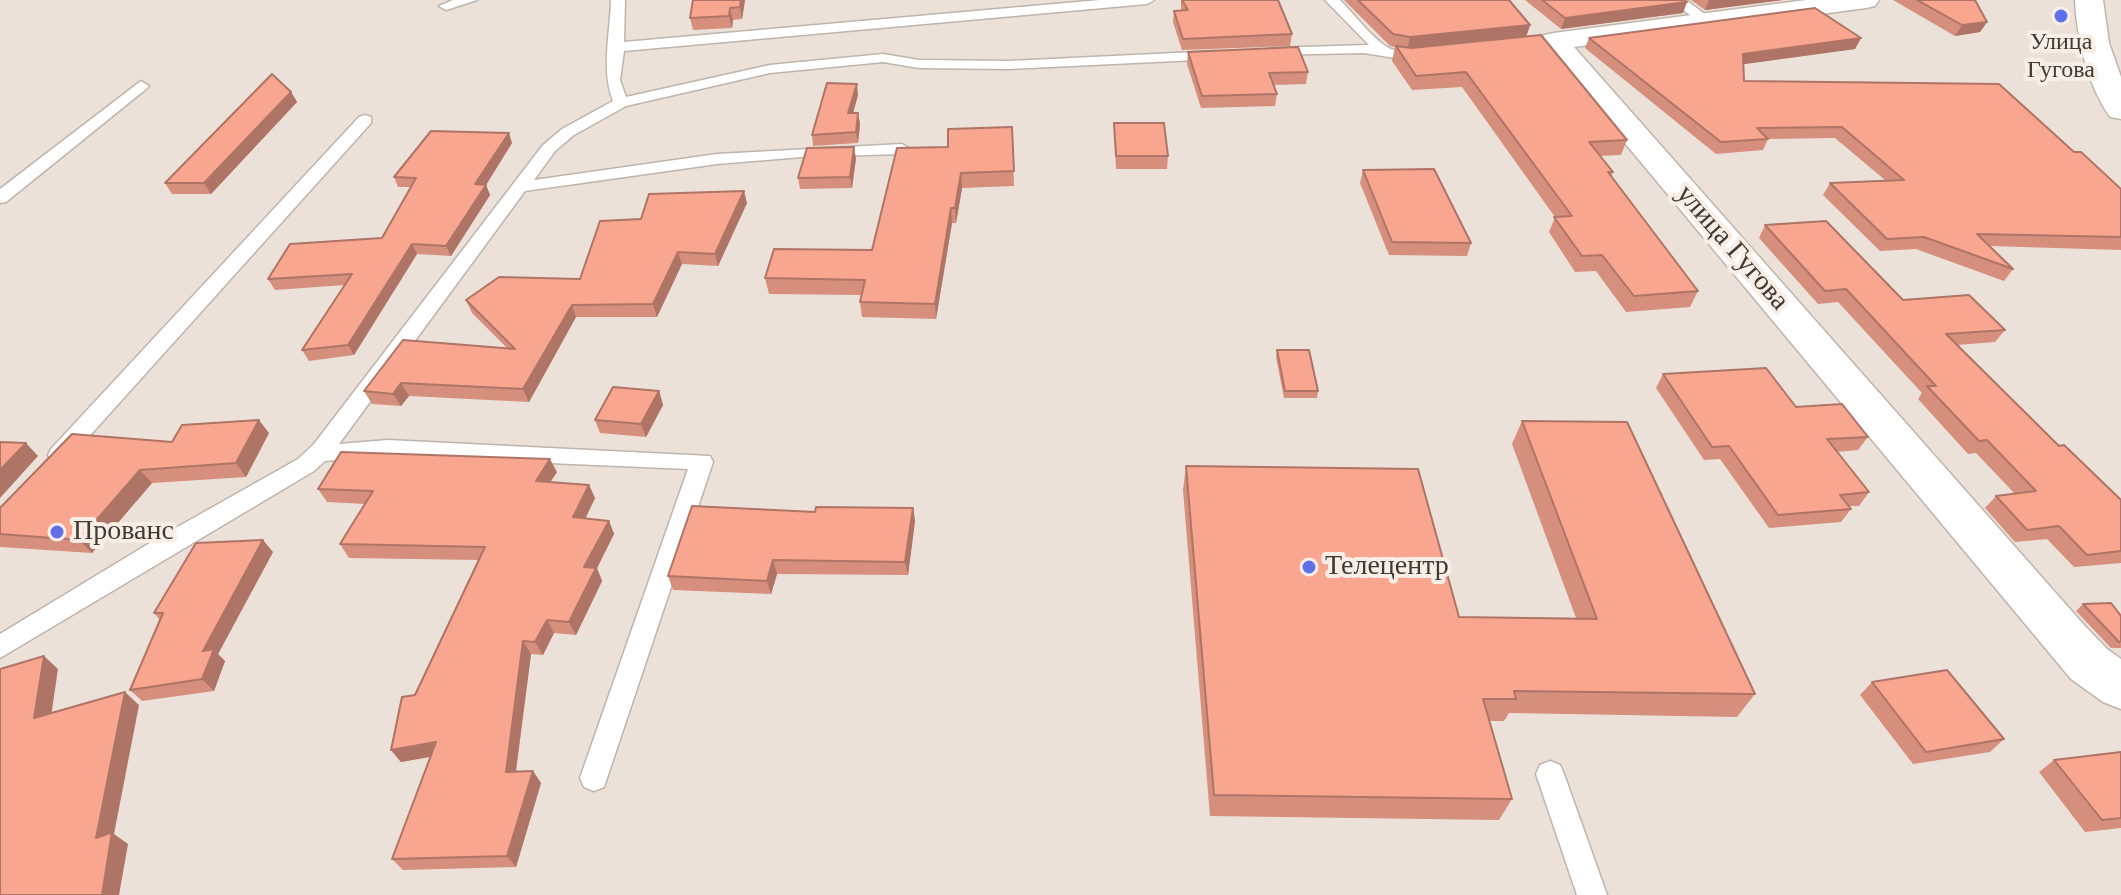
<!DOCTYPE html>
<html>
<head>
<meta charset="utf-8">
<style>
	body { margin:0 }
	canvas { display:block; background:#ece1d8 }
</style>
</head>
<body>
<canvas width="2121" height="895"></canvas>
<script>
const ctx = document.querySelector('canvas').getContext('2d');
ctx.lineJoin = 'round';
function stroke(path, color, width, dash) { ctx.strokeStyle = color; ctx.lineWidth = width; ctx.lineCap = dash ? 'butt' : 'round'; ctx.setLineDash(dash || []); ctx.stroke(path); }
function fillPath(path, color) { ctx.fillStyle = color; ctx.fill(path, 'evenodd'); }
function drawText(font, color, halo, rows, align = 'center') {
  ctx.font = font + ' "Times New Roman",serif'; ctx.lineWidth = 8; ctx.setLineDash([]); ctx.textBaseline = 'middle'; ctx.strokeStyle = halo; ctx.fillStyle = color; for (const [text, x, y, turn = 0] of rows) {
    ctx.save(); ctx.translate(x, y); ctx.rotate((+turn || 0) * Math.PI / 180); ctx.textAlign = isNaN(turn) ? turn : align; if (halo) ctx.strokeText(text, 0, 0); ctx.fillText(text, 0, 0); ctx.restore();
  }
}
const lane = new Path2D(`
	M453 0H477L446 10 439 6Z
	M611 0H625L624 42 1100 0H1154L1147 4 624 51 620 80 626 97 770 65 883 54 919 60 1009 61 1217 51 1224 55 1217 59 1009 69 919 68 883 62 770 73 626 106 574 135 555 151 534 180 717 154 902 144 910 149 902 154 802 157 717 164 525 191 339 444 388 440 710 456 713 462 604 787 594 791 584 787 580 778 688 469 388 456 325 461 314 471 0 658V634L158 538 298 459 314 444 543 145 562 129 613 101C601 70 610 34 611 0Z
	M1325 0H1340C1355 15 1370 36 1387 47 1401 56 1420 45 1431 54L1429 57 1407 60 1364 53 1266 55 1264 52 1271 48 1369 45Z
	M1670 0H1686L1714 21 1707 25 1702 24Z
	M141 81 149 86 146 89 6 202 0 203V189Z
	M365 115 371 117V123L67 461H51L48 455 51 449 359 117Z
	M1550 761 1560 765 1564 774 1607 895H1577L1536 774 1540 765Z`);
const street = new Path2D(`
	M1806 0H1879L1875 6 1866 8 1574 47 2084 625 2107 649 2121 659V709L2103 702 2071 679 1540 41 1544 35 1554 33Z`);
const secondary = new Path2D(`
	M2075 0H2103L2109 43 2121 77V119L2110 117C2087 84 2077 39 2075 0Z`);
stroke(lane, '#beb4ab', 3);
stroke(street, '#beb4ab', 3);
stroke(secondary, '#beb4ab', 3);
fillPath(lane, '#fff');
fillPath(street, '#fff');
fillPath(secondary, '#fff');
fillPath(new Path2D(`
	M693 0H745L742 19 733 20 732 28 693 30 690 18Z
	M1181 0H1278L1292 34 1290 46 1182 50 1173 22 1174 11H1181Z
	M1344 0H1509L1530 25 1526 37 1627 140 1621 155 1600 156 1613 172 1611 177 1698 291 1690 307 1626 312 1596 271 1575 272 1549 232 1555 217 1462 87 1412 90 1392 61 1395 47 1390 46Z
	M1525 0H1684L1683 13 1561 29Z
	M1691 0H1783L1705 10Z
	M1893 0H1975L1987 22 1980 32 1955 36Z
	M1589 38H1861L1855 49 1743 64 1744 81 2074 152 2121 189V250L1990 246 2013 269 2004 281 1916 249 1880 251 1823 195 1830 183 1885 180 1835 138 1768 139 1763 150 1716 154 1585 48Z
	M1188 52 1308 72 1306 84 1274 85 1277 94 1275 106 1201 108 1187 64Z
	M291 92 297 102 211 194H172L165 183Z
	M858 95 853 113H858L860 124 858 143 813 146 812 135Z
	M1114 123 1168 156 1167 169H1116Z
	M1012 127 1014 186 962 188 956 223H952L936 319 862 317 860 302 861 295 769 294 765 278 872 250 948 147Z
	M512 143 486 185 490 195 451 256 417 254 354 355 309 361 302 350 345 285 275 290 268 279 382 238 411 187H398L394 177Z
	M856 158 852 188 800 189 798 178Z
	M1363 170 1471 243 1467 256 1389 255 1360 183Z
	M747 203 718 266 682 264 657 317H576L529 402 409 396 401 406 372 404 364 391 507 348 472 313 466 300 580 279 641 219Z
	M1765 225 1903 300 2005 330 1995 342 1958 345 2059 446 2121 500V563L2074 567 2047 539 2015 542 1985 508 1996 496 2015 494 1976 453 1968 454 1918 399 1922 393 1838 302 1818 304 1759 238Z
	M1277 350 1318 391 1317 398H1284L1276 357Z
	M1663 374 1796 407 1868 437 1858 450 1837 452 1869 492 1859 506H1849L1851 509 1841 522 1769 528 1720 459 1704 460 1656 388Z
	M659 391 663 405 646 437 600 433 595 420Z
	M1522 421 1755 694 1737 717 1509 713 1504 721H1489L1512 799 1499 820 1210 816 1183 490 1186 466 1459 617 1576 618 1512 444Z
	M269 433 246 477 152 483 92 553 0 547V508Z
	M557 472 550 482 589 485 595 498 585 518 609 521 614 534 597 568 602 581 576 635 554 633 543 655 531 654 516 772 533 771 541 783 516 867 403 870 392 859 430 757 401 762 391 750 415 695 479 560 349 558 340 544 365 504 327 502 318 489Z
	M913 508 915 521 908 575 777 574 771 594 673 590 668 576 815 512Z
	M273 552 218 654 225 661 214 691 142 701 130 690 160 620 154 613Z
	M2083 604 2121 616V648H2111L2076 611Z
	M1872 682 2004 739 1990 752 1913 764 1860 695Z
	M2121 752V828L2085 832 2039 772 2054 760Z`), '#d58f7c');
fillPath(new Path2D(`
	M741 0H745L742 19 740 7Z
	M1709 0H1783L1705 10Z
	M1687 2 1683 13 1561 29 1565 18Z
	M730 8 733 20 732 28 729 16Z
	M1987 22 1980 32 1955 36 1962 25Z
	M1530 25 1526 37 1407 49 1410 37Z
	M1861 38 1855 49 1738 65 1743 54Z
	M857 84 858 95 850 124 848 113Z
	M291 92 297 102 211 194 204 183Z
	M858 113 860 124 858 143 856 132Z
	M509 133 512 143 486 185 490 195 451 256 446 246 475 184Z
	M854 147 856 158 852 188 850 177Z
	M961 173 962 188 956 223 955 208Z
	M744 191 747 203 718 266 715 254Z
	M951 208 952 223 936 319 935 304Z
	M412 244 417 254 354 355 348 345Z
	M678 252 682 264 657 317 653 304Z
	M572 305 576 317 529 402 523 389Z
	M401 383 409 396 401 406 393 394Z
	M659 391 663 405 646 437 641 424Z
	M259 420 269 433 246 477 236 463Z
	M26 443 38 456 0 498V470Z
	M550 459 557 472 542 495 536 481Z
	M140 470 152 483 92 553 79 540Z
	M589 485 595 498 580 530 573 517Z
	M913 508 915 521 908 575 905 562Z
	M609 521 614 534 597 568 602 581 576 635 569 622 584 567Z
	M263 540 273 552 218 654 225 661 214 691 202 679 203 651Z
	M773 560 777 574 771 594 767 581Z
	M547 620 554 633 543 655 535 642Z
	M523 641 531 654 514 784 506 772Z
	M44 656 58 669 49 730 34 718Z
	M125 692 139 705 114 834 128 844 119 895H102L96 838Z
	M436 742 445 754 401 762 391 750Z
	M533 771 541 783 516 867 507 856Z`), '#ae7465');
const building = new Path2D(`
	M693 0H741L740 7 730 8 729 16 690 18Z
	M1182 0H1278L1292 34 1183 39 1174 11 1188 10Z
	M1358 0H1509L1530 25 1410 37 1393 34Z
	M1542 0H1684L1687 2 1565 18Z
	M1917 0H1975L1987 22 1962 25Z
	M1815 8 1861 38 1743 54 1744 81 1999 84 2074 152H2081L2121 189V237L1977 234 2013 269 1924 237 1887 239 1830 183 1904 180 1842 127 1757 128 1768 139 1721 142 1589 38Z
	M1541 35 1627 140 1589 142 1613 172H1608L1698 291 1634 296 1602 255 1582 256 1554 217 1572 216 1466 72 1416 76 1396 46 1411 48Z
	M1298 47 1308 72 1269 73 1277 94 1202 96 1188 52Z
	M272 74 291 92 204 183H165Z
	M827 83 857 84 848 113H858L856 132 812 135Z
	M1114 123H1164L1168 156H1116Z
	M1012 127 1014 171 961 173 955 208H951L935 304 860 302 865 280 765 278 774 249 872 250 897 148 948 147V129Z
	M431 131 509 133 475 184 486 185 446 246 412 244 348 345 302 350 352 274 268 279 290 244 382 238 416 178 394 177Z
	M854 147 850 177 798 178 807 148Z
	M1434 169 1471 243 1392 242 1363 170Z
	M744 191 715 254 678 252 653 304 572 305 523 389 401 383 393 394 364 391 403 340 515 349 466 300 499 277 580 279 600 221 641 219 649 194Z
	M1826 221 1903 300 1969 295 2005 330 1946 334 2059 446 2064 445 2121 500V551L2087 555 2059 526 2027 530 1996 496 2036 491 1987 440 1979 441 1927 386H1936L1846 289 1825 291 1765 225Z
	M1277 350H1309L1318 391H1285Z
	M1766 368 1796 407 1842 404 1868 437 1827 439 1869 492 1840 495 1851 509 1778 515 1729 446 1712 447 1663 374Z
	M613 387 659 391 641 424 595 420Z
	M259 420 236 463 140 470 79 540 0 534V508L72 434 172 442 182 425Z
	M1522 421 1627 422 1755 694 1514 691 1516 699H1483L1512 799 1214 795 1186 466 1418 469 1459 617 1597 619Z
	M0 442 26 443 0 470Z
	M341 452 550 459 536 481 589 485 573 517 609 521 584 567 596 568 569 622 547 620 535 642 523 641 506 772 533 771 507 856 392 859 436 742 391 750 402 697 415 695 485 547 340 544 373 491 318 489Z
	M692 506 815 512 816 507 913 508 905 562 773 560 767 581 668 576Z
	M263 540 203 651 214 649 202 679 130 690 163 613H154L196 543Z
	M2111 603 2121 616V641L2119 642 2083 604Z
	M44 656 34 718 125 692 96 838 112 832 102 895H0V669Z
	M1947 670 2004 739 1926 752 1872 682Z
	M2121 752V818L2102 820 2054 760Z`);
fillPath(building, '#f8a690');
stroke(building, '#ae7465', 2);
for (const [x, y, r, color] of [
	[2061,16,8,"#6070e8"],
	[57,532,8,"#6070e8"],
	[1309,567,8,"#6070e8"]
]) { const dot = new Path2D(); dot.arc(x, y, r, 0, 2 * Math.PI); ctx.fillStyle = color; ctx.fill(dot); stroke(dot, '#f9eee5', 3); }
drawText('24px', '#3e3a36', '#f9eee5', [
	["Улица",2061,43],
	["Гугова",2061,71]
]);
drawText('28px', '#3e3a36', '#f9eee5', [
	["улица Гугова",1732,248,49]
]);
drawText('28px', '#3e3a36', '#f9eee5', [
	["Прованс",73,532],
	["Телецентр",1325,567]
], 'left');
</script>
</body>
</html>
